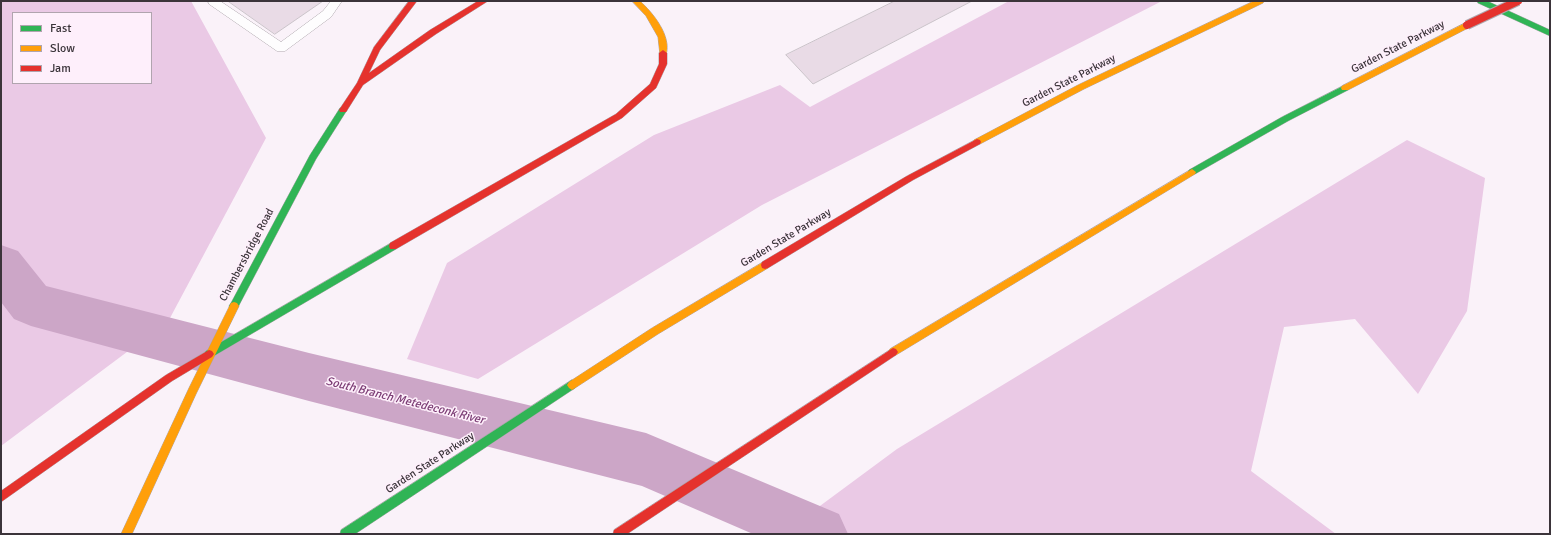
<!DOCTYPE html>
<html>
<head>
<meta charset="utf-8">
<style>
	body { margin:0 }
	#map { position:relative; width:1551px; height:535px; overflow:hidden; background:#faf2f9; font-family:Signika,sans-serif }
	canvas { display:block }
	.frame { position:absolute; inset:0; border:2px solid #3b343a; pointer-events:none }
	.legend { position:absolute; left:12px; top:12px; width:140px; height:72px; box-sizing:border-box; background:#feeffb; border:1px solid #b0a4ae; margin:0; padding:5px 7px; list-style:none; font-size:12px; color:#3b343a }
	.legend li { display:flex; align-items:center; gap:8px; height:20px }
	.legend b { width:20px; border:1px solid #b0a4ae }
</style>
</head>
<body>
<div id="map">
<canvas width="1551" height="535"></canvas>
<div class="frame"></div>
<ul class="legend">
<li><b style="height:5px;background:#30b455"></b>Fast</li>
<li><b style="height:5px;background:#ff9f0a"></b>Slow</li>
<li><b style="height:5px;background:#e5322d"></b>Jam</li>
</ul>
</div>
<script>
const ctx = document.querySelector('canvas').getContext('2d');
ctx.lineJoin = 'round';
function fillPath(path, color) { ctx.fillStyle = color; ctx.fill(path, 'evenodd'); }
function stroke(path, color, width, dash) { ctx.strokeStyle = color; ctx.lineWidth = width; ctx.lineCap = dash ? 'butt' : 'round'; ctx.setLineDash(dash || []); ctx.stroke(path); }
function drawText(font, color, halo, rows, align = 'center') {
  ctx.font = font + ' Signika,sans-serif'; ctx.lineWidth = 3; ctx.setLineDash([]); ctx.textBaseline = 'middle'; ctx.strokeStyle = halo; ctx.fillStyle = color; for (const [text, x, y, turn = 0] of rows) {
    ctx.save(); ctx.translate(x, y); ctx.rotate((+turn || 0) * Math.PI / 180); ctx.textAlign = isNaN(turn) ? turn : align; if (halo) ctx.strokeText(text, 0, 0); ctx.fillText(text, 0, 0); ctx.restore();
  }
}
fillPath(new Path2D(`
	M1 1H191L266 138 154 348 139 343 1 446ZM13 13H151V83H13Z
	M1009 1H1162L762 205 478 379 407 359 447 263 654 135 780 85 810 107Z
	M1407 140 1485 178 1467 311 1418 394 1355 319 1284 327 1251 471 1336 534H782L897 449Z`), '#eac9e5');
fillPath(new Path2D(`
	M1 245 18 251 46 286 309 353 646 433 839 514 848 534H753L642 486 309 401 31 326 14 319 1 302Z`), '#cca6c7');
const building = new Path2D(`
	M228 1H323L275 34Z
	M895 1H972L813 84 786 55Z`);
fillPath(building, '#e9dbe6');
stroke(building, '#cac3c9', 1);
const lane = new Path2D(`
	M208 1H220L281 42 323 11 331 1H342L331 17 285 51H277L209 4Z`);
const fast = new Path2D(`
	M1477 1H1487L1550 30V36L1478 3Z
	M1345 85 1349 88 1348 90 1288 121 1195 174H1189L1188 172 1189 170 1282 117Z
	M343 107 347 110 316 159 237 309 234 310 231 309 229 306 231 303 310 155 340 108Z
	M393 242 396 243 397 246 396 249 212 357 209 358 206 357 204 354 206 351Z
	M572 380 575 382 577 385 575 388 355 534H340L341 530Z`);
const slow = new Path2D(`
	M632 1H640C653 13 672 36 666 55H660L658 37 646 16Z
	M1254 1H1264L1263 3 1084 89 980 144H974L973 142 974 140 1078 85Z
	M1467 22 1470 23V27L1348 90H1342L1341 88 1342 86Z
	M1192 169 1196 172 1195 174 896 355 893 356 890 355 888 352 890 349Z
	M765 261 768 262 769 265 768 268 658 334 575 388 572 390 569 388 567 385 569 382 652 328Z
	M234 302 237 303 239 306 196 394 132 534H121L189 388 231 303Z`);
const jam = new Path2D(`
	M409 1H417L380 50 369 73 430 30 478 1H488L436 34 363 85 346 112H340L339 110 357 83 374 47Z
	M663 50 667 53V64L656 88 622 118 396 249H390L389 246 390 243 616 114 650 84 659 64V53Z
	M977 139 980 140 981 142 980 144 913 180 768 268 765 269 762 268 761 265 762 262 907 176Z
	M893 348 896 349 898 352 896 355 627 534H613L614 530Z
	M209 350 212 351 214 354 212 357 172 381 1 502V491L166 375Z`);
stroke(lane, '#aea7ad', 1);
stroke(fast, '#aea7ad', 1);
stroke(slow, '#aea7ad', 1);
stroke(jam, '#aea7ad', 1);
fillPath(lane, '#fefdfe');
fillPath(fast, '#30b455');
fillPath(slow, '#ff9f0a');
fillPath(jam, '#e5322d');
const jamBridge = new Path2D(`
	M1467 25 1518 1`);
stroke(jamBridge, '#aea7ad', 10, []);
stroke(jamBridge, '#e5322d', 8);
drawText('11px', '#3b343a', '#feeffb', [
	["Garden State Parkway",1398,47,-27],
	["Garden State Parkway",1069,81,-27],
	["Garden State Parkway",786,238,-31],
	["Chambersbridge Road",247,255,-62],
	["Garden State Parkway",430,463,-33]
]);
drawText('italic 12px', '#7b3c74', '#feeffb', [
	["South Branch Metedeconk River",405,401,14]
]);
</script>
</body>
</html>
